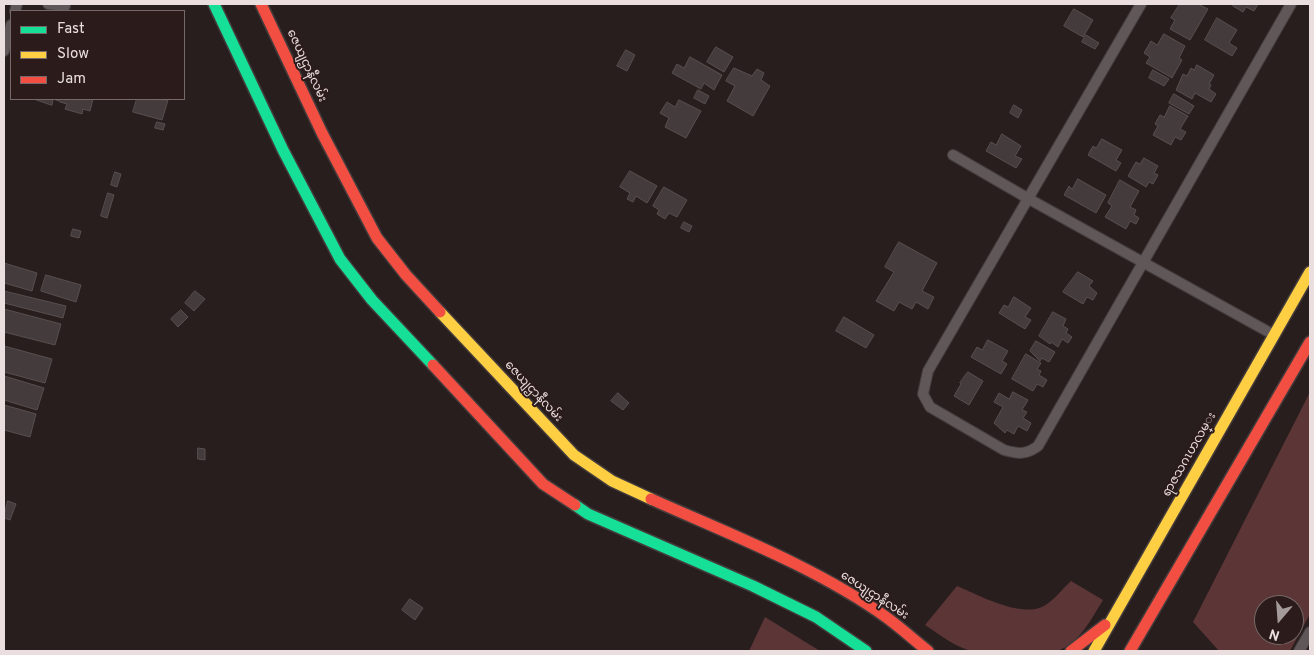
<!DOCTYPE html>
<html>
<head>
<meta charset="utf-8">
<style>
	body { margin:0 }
	#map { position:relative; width:1314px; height:655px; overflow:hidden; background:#281e1e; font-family:Overpass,sans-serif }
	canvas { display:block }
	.frame { position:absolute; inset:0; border:5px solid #eadede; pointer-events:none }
	.legend { position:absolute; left:10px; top:10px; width:175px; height:90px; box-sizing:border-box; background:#2b1b1b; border:1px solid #776969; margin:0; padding:6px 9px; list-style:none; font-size:15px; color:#eadede }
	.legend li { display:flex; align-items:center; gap:10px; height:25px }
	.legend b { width:25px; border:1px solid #776969 }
	.north { position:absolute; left:1254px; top:595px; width:50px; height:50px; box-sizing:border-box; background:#2b1b1b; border:1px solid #776969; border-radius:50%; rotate:198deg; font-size:14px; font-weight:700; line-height:20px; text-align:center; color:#eadede }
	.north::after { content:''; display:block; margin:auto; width:18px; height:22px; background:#a69b9b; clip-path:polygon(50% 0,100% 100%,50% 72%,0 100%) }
</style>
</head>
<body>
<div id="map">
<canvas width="1314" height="655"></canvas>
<div class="frame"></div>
<ul class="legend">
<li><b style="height:6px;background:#16e098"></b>Fast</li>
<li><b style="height:6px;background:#ffcf43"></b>Slow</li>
<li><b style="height:6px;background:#f24e42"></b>Jam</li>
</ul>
<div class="north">N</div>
</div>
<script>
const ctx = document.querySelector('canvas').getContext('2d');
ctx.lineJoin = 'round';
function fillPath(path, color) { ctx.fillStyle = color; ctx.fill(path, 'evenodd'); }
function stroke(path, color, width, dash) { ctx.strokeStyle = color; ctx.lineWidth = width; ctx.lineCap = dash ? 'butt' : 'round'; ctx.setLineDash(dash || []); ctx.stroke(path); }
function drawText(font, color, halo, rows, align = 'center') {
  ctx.font = font + ' Overpass,"Noto Sans Myanmar",sans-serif'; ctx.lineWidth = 4; ctx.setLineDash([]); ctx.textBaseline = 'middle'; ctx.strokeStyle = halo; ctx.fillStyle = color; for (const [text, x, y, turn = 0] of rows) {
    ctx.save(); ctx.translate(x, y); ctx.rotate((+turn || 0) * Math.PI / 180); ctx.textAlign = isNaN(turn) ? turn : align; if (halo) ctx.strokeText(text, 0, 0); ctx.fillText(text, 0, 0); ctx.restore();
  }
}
fillPath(new Path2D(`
	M1310 392V614L1290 651H1219L1193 622ZM1264 605H1294V635H1264Z
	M1071 581 1103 600C1092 618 1079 644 1057 651 1050 653 975 653 968 650 952 645 939 634 925 625L957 586C979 595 1018 617 1042 607 1053 602 1063 588 1071 581Z
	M765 617 820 651H749Z`), '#5c3536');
const building = new Path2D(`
	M1180 4H1198L1208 9 1190 40 1170 29 1175 20 1171 18Z
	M1234 4H1258L1254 11 1246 7 1243 12 1233 6Z
	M1074 9 1093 20 1083 37 1064 26Z
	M1217 18 1237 30 1229 43 1237 48 1232 56 1205 40Z
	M1164 34 1185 46 1179 58 1182 60 1172 78 1146 63 1150 57 1144 53 1151 41 1157 45Z
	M1086 35 1099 43 1095 49 1082 42Z
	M716 47 733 57 724 72 707 62Z
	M626 50 635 55 627 71 617 66Z
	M690 57 722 75 714 90 704 83 701 89 672 73 677 64 684 68Z
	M1197 65 1214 75 1209 84 1211 85 1209 89 1216 94 1211 102 1195 93 1192 99 1176 90 1183 74 1187 76 1191 68 1194 70Z
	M734 68 752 76 757 69 764 73 761 80 770 86 753 116 727 101 735 86 726 81Z
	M1153 70 1169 79 1164 86 1149 78Z
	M698 90 709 96 705 104 694 98Z
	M1174 94 1194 106 1189 114 1169 103Z
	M34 99H59V101L53 99 52 105Z
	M61 99H93L90 111 83 109 82 114 65 109 67 104 60 102Z
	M137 99 168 100 162 120 133 112Z
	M679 100 701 111 686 138 665 127 669 118 660 113 667 102 675 107Z
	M1014 105 1022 110 1018 118 1010 113Z
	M1170 106 1188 116 1180 129 1186 132 1181 140 1175 137 1171 145 1153 135 1158 126 1155 124 1160 115 1164 117Z
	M157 122 165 124 163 130 155 128Z
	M1002 134 1021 146 1015 156 1022 159 1016 168 986 151 991 142 996 145Z
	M1102 139 1122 150 1116 160 1121 163 1116 171 1088 155 1093 146 1096 148Z
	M1144 158 1158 166 1154 173 1158 175 1153 184 1149 182 1146 187 1128 176 1136 162 1140 164Z
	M630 171 657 186 647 203 636 196 633 202 627 199 630 193 620 187Z
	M115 172 121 174 117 187 111 185Z
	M1078 179 1106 195 1096 213 1064 195 1069 186 1072 189Z
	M1120 180 1139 191 1130 207 1136 210 1134 215 1139 218 1136 224 1130 221 1126 229 1105 217 1112 206 1108 203Z
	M664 187 687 200 677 217 669 213 665 219 657 214 659 210 653 206Z
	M108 193 114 195 107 218 101 216Z
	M684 222 692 226 689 232 681 228Z
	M73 229 81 231 79 238 71 236Z
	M899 242 937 263 922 291 934 297 928 309 916 302 912 309 899 302 894 311 876 301 894 272 885 267Z
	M4 263 37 273 32 291 4 283Z
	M1078 272 1093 281 1089 286 1097 293 1093 300 1087 297 1083 304 1063 292Z
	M46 275 81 285 76 302 41 291Z
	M4 291 66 306 63 318 4 303Z
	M195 291 205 299 194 311 185 303Z
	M1014 297 1031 308 1025 317 1031 320 1025 329 999 313 1004 305 1008 307Z
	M4 309 61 324 55 345 4 332Z
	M181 310 188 317 178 327 171 319Z
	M1053 312 1066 319 1063 326 1068 329 1066 333 1072 337 1068 343 1062 339 1058 347 1051 342 1050 344 1039 336Z
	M844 317 874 335 866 348 836 331Z
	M988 340 1008 351 1002 361 1007 364 1001 374 971 357 977 347 982 350Z
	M1036 341 1055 352 1049 362 1042 358 1040 361 1030 351Z
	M4 346 52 359 45 383 4 372Z
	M1026 354 1041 363 1037 369 1041 371 1039 375 1047 380 1043 387 1037 384 1033 391 1012 379Z
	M968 372 983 381 969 405 954 396 961 384 960 383Z
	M4 376 44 388 37 410 4 400Z
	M1013 392 1028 400 1022 410 1027 412 1023 418 1031 423 1027 431 1018 426 1014 434 1007 430 1005 433 994 423 1003 407 994 402 999 393 1009 399Z
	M618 393 629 403 623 410 611 401Z
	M4 405 36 414 30 437 4 430Z
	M198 448 205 449V460L198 459Z
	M8 501 16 504 10 520 4 518Z
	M410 599 423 608 415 620 402 610Z`);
fillPath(building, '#443c3c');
stroke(building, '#584f4f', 1);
const street = new Path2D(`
	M48 4 65 6
	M1141 4 928 371 923 394 930 407 1004 450C1018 454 1026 455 1038 446L1291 4
	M15 11 17 4
	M4 51 11 25
	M953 155 1029 199 1274 335
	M1299 651 1310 632`);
const fast = new Path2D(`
	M214 4 283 150 340 259 372 300 433 365
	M575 505 588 514 753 586 816 617 866 651`);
const slow = new Path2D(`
	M440 312 574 455 612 481 651 499
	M1094 651 1310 272`);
const jam = new Path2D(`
	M261 4 322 133 377 238 406 275 440 312
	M433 365 543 484 575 505
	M651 499C729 534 816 567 886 617 901 628 914 640 928 651
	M1071 651 1105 625
	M1130 651 1310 342`);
stroke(street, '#443c3c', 12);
stroke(fast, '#443c3c', 14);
stroke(slow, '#443c3c', 14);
stroke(jam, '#443c3c', 14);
stroke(street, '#605858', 10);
stroke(fast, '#16e098', 11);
stroke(slow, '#ffcf43', 11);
stroke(jam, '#f24e42', 11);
drawText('12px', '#eadede', '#2b1b1b', [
	["ဇေယျဌာနီလမ်း",306,66,65],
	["ဇေယျဌာနီလမ်း",533,392,47],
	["ရာဇသဂၤဟလမ္း",1190,455,-60],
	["ဇေယျဌာနီလမ်း",874,596,33]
]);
</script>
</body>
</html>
